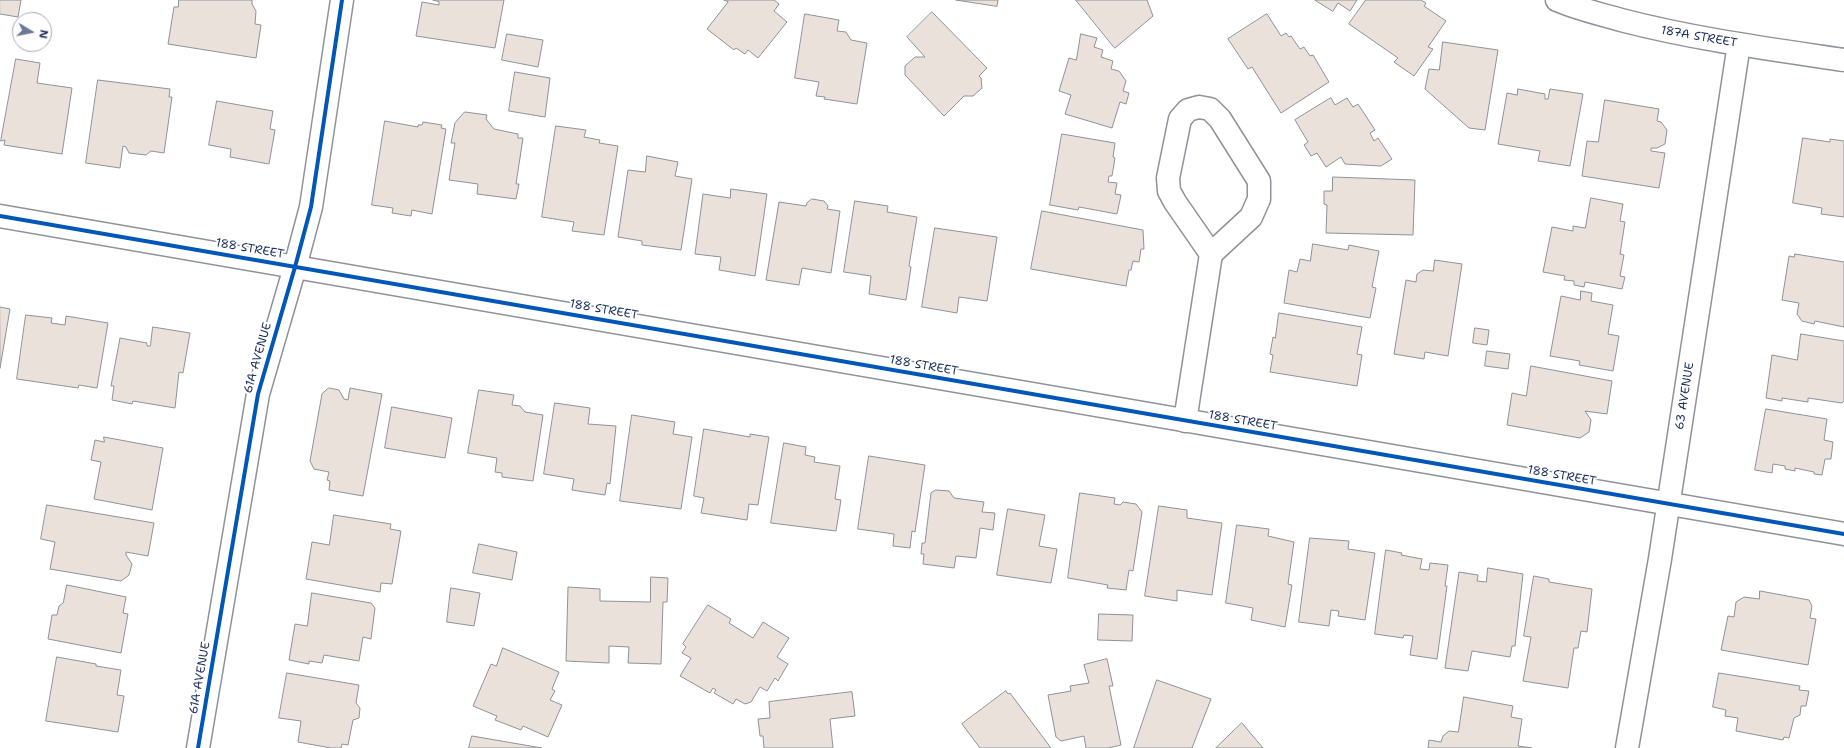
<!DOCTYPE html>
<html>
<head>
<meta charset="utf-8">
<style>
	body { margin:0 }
	#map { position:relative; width:1844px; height:748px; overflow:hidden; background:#fff; font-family:"Shantell Sans",sans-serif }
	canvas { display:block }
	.north { position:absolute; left:12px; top:12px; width:40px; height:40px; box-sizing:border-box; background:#fff; border:1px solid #a4acbf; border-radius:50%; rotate:100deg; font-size:11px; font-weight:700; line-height:16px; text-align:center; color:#1b2f5e }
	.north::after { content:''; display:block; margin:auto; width:14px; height:18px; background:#6b7896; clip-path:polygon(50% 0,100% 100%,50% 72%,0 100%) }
</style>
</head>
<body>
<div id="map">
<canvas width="1844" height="748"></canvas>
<div class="north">N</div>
</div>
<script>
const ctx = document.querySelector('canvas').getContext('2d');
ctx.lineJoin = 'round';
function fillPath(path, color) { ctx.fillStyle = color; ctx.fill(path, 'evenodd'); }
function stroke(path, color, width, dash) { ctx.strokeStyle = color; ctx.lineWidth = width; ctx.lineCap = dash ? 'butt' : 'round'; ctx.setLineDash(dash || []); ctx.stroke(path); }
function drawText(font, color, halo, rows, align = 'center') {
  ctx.font = font + ' "Shantell Sans",sans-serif'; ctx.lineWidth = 4; ctx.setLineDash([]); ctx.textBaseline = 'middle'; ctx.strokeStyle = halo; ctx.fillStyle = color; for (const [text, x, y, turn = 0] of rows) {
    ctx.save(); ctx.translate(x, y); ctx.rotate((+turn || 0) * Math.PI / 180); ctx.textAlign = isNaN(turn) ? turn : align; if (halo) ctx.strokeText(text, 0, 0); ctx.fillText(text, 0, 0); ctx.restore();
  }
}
const building = new Path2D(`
	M0 0H21L18 17 0 14Z
	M179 0H252V4L256 11 255 24 261 25 256 58 168 44 174 7H178Z
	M433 0H504L495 48 416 36 422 2 439 5V2Z
	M724 0H774L779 4 774 11 787 22 758 58 748 50 745 54 736 48 734 50 707 29 728 2Z
	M956 0H998L997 6Z
	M1076 0H1147L1153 16 1115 48Z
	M1315 0H1357L1350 11 1338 3 1333 11Z
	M1366 0H1421L1426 3 1424 6 1446 21 1428 47 1433 49 1414 76 1394 62 1398 58 1349 24Z
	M932 12 987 68 979 76 981 78 982 88 973 96H964L944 116 905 75V66L915 57H925L907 37Z
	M805 14 839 20 837 31 846 32 851 40 867 43 857 104 824 99 825 97 816 96 819 82 795 78Z
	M1267 14 1281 36 1286 33 1289 37 1291 36 1300 49 1304 47 1310 56 1313 55 1329 82 1281 113 1252 67 1248 69 1228 39Z
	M507 34 543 40 538 67 502 60Z
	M1081 34 1097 38 1094 47 1103 50 1101 57 1113 61 1111 69 1119 71 1126 81 1123 91 1129 93 1126 104 1120 102 1112 128 1065 114 1071 95 1059 91 1069 58 1076 60Z
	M1443 42 1498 50 1485 130 1469 128 1425 89 1429 69 1439 70Z
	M16 59 40 63 37 83 72 88 62 154 4 145 5 140 1 141Z
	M515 72 550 78 545 117 509 111Z
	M98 80 170 89 169 97H172L164 153 151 151 146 155 129 153 126 147 123 146 120 168 86 163Z
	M1518 89 1545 94V99H1548L1550 89 1583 94 1570 166 1538 161 1540 151 1498 144 1507 93 1517 95Z
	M1331 98 1335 105 1347 98 1353 107 1358 104 1375 130 1370 133 1374 141 1378 138 1392 159 1381 166 1345 164 1341 157 1326 167 1317 153 1311 156 1304 145 1308 142 1295 120Z
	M1605 100 1659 109 1657 121 1661 122 1667 130 1665 144 1657 148H1651V151L1665 153 1659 188 1582 176 1587 141 1598 142Z
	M217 101 273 111 270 129 275 130 269 164 230 157 231 149 209 145Z
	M465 112 487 115 486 119 494 129 518 134V138H523L516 184H519L516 199 477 194 478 184 449 180 455 143H451L455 123Z
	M385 121 418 127V125H422L423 122 442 125 441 128 446 129 432 214 412 210 411 216 392 213 393 208 372 205Z
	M556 126 586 130 584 137 600 140 599 143 618 146 604 235 572 231 574 222 542 217Z
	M1062 134 1115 143 1113 157 1115 158 1112 176H1109L1108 182 1117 183 1115 194 1121 195 1117 214 1079 207 1078 210 1050 205Z
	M1803 138 1830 142V139L1844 141V217L1821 214 1822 208 1793 203Z
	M647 156 678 162 675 176 692 179 681 250 642 245V241L618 237 628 170 645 172Z
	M1333 177 1415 180 1413 235 1326 233 1327 205 1324 204V191H1332Z
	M731 189 767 194 755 276 719 270 721 257 695 254 703 194 730 198Z
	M1591 198 1623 204 1620 221 1625 222 1620 254 1624 255 1620 276 1625 277 1622 289 1585 282 1584 287 1574 285V281L1564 280 1565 276 1543 272 1552 227 1573 231V226L1585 228Z
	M812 199 824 201 828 206 827 209 840 211 831 273 802 268 799 285 766 280 779 202 806 206 807 203Z
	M855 201 888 206 887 212 917 217 909 266 911 267 906 300 869 294 871 276 844 272Z
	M1042 211 1143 230 1144 249H1141L1139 262 1133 261 1131 270H1129L1126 286 1031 269Z
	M935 228 997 237 987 301 959 297 957 313 922 307Z
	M1313 244 1348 250 1349 245 1379 251 1372 287 1376 288 1370 318 1284 303 1289 270 1297 272 1300 259 1310 261Z
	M1795 254 1844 262V327L1815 321 1814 324 1802 321 1797 314 1799 303 1782 300 1789 256 1794 257Z
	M1435 260 1462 264 1448 356 1425 352 1424 359 1394 354 1406 280 1416 282 1417 274 1423 270 1433 271Z
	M1581 291 1592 293 1591 301 1613 305 1608 334 1619 336 1613 371 1579 365 1580 361 1550 356 1561 296 1580 300Z
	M0 307 10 309 0 368Z
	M1279 313 1362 327 1357 354 1362 355 1357 386 1270 372 1273 355 1270 354 1273 337 1275 338Z
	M26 315 52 318 51 323 65 325 66 316 108 323 97 388 79 385 78 388 17 379Z
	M153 327 190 333 183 373 179 372 175 408 133 401 132 404 112 400 114 386H111L120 338 147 343V346H150Z
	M1475 328 1489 330 1487 345 1473 343Z
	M1801 334 1844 341V401L1842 403 1808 398V402L1782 398V401L1766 398 1772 355 1797 360Z
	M1487 351 1510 354 1508 369 1485 366Z
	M1531 366 1612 381 1607 414 1585 411 1591 420 1589 432 1580 438 1507 425 1512 393 1526 396Z
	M329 388 339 390 344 399 348 400 350 388 382 394 363 496 329 490 330 481 327 480 329 472 314 469 310 461 322 394Z
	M479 390 514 395 512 405 520 406 525 412 543 415 533 481 502 477V473L495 472 497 458 468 453Z
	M555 403 590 408 588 424 616 426 610 484 607 483 605 495 572 490 574 479 544 474Z
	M392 407 452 418 445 458 385 448Z
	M1766 409 1827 419 1824 440 1833 442 1831 459H1825L1822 475 1814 474V472L1795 468V471L1785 469V466L1773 464 1772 473 1755 470Z
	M632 415 675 422 673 434 692 437 681 509 620 501Z
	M704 429 750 437V434L769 437 758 505 749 504 747 520 701 513 704 498 694 496Z
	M104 437 163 448 152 510 94 499 101 462 91 460 95 440 104 442Z
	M784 443 806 447 805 455 815 457 814 462 840 466 835 499 841 500 836 531 771 523Z
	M869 456 925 465 915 532 912 531 910 548 893 546 894 534 858 529Z
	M936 490 949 491 954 498 984 502 982 512 995 513 993 530 980 528 976 558 956 556 954 568 923 564 924 554H921L922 543H925L931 493Z
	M1080 493 1115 498 1114 504 1120 505 1123 502 1136 504 1142 512 1133 571 1129 570 1126 590 1107 588 1108 585 1068 578Z
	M47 505 154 523 148 556 126 552V555L132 564 129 575 121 581 50 569 55 542 41 539Z
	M1159 506 1187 510V518L1222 523 1212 595 1177 590V601L1145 596Z
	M1008 509 1045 515 1039 546 1057 549 1051 583 997 575Z
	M334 515 391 524 390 529 401 531 392 584 381 583 380 592 306 579 312 542 329 545Z
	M1237 525 1269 529 1268 536 1294 542 1288 584 1292 585 1285 627 1251 620 1253 608 1226 603Z
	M1310 538 1349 541 1348 549 1375 553 1365 620 1338 616 1339 611 1331 610 1329 626 1299 622Z
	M479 544 517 552 512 580 473 573Z
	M1386 550 1402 553 1401 555 1422 559 1420 569 1429 570 1430 563 1448 565 1445 586H1447L1437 659 1410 655 1413 636 1404 635 1403 638 1375 634Z
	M1488 568 1523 574 1515 646H1512L1510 657 1472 651 1468 671 1445 668 1459 572 1478 575 1477 581 1486 582Z
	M1534 576 1549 579V582L1592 589 1587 632 1581 631 1578 648H1574L1568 688 1523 681 1531 637 1524 636Z
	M651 577 668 578 667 602H663L661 664 628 663 629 647 609 646V663L566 661 568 587 600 589V601L650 602Z
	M67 585 126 597 123 613 128 614 121 653 48 639 52 615H57L59 606 63 603Z
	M451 588 480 593 474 626 447 622Z
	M1760 591 1809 600 1812 606 1810 618 1816 619 1808 665 1721 650 1728 616 1734 617 1736 602 1744 597 1759 599Z
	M312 593 371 603 375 608 371 639 363 637 359 661 324 655 322 663 309 661V664L289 660 295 624 307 626Z
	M708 605 731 619 729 623 753 638 763 622 789 638 777 657 788 664 778 681 775 678 767 691 760 687 751 702 745 704 736 699 733 704 714 693 716 690 713 688 710 693 680 676 691 658 682 653 686 647 683 644Z
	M1099 614 1133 615 1132 641 1098 640Z
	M503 648 559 672 552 689 555 691 550 700 562 705 548 737 523 726 521 730 495 720 497 716 473 706 491 664 496 666Z
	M57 657 96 664V666L121 670 117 695 124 696 118 732 46 721Z
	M1107 659 1113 686H1109L1121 745 1108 748H1086L1084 736 1061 741 1056 737 1048 695 1071 691 1070 686 1089 683 1084 665Z
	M287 673 359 685 356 703 360 708 359 718 353 720 348 745 342 744 341 748H331L298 742 301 721 279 718Z
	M1719 673 1800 686 1799 690 1809 691 1806 706H1801L1800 715 1794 718 1789 738 1784 737 1783 740 1736 731 1738 718 1725 716 1726 710 1713 707Z
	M1157 680 1211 699 1192 748H1134Z
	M1006 691 1008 694 1010 693 1051 748H980L962 724Z
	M852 692 855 716 830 719 833 748H764L763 736H760L758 719 770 718 769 702Z
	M1464 697 1513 706 1511 717 1522 719 1518 746 1532 748H1428L1429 740 1441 742 1443 736 1449 731 1458 732Z
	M1242 723 1263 748H1216Z
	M472 736 542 748H469Z`);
fillPath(building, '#ebe1db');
stroke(building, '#8e929a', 1);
const minor = new Path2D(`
	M1557 0C1578 9 1600 14 1621 20 1694 39 1770 49 1844 60
	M1185 421 1211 254 1251 217 1259 199V181L1220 119 1210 109 1199 107 1188 110 1180 119 1168 178 1169 191 1175 202 1211 254
	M198 748 258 394 295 267 311 207 342 0
	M1627 748 1660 559 1739 44`);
const tertiary = new Path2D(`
	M0 216 1844 534`);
stroke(minor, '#8e929a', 25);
stroke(tertiary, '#8e929a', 25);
stroke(minor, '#fff', 22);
stroke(tertiary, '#fff', 22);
stroke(new Path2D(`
	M0 216 1844 534
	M198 748 258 394 295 267 311 207 342 0`), '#0057b8', 4);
drawText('12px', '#1b2f5e', '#fff', [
	["187A STREET",1699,37,10],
	["188 STREET",250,249,10],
	["188 STREET",604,310,10],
	["61A AVENUE",258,358,-74],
	["188 STREET",924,366,10],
	["63 AVENUE",1685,396,-81],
	["188 STREET",1243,421,10],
	["188 STREET",1562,476,10],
	["61A AVENUE",200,678,-80]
]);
</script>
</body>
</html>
